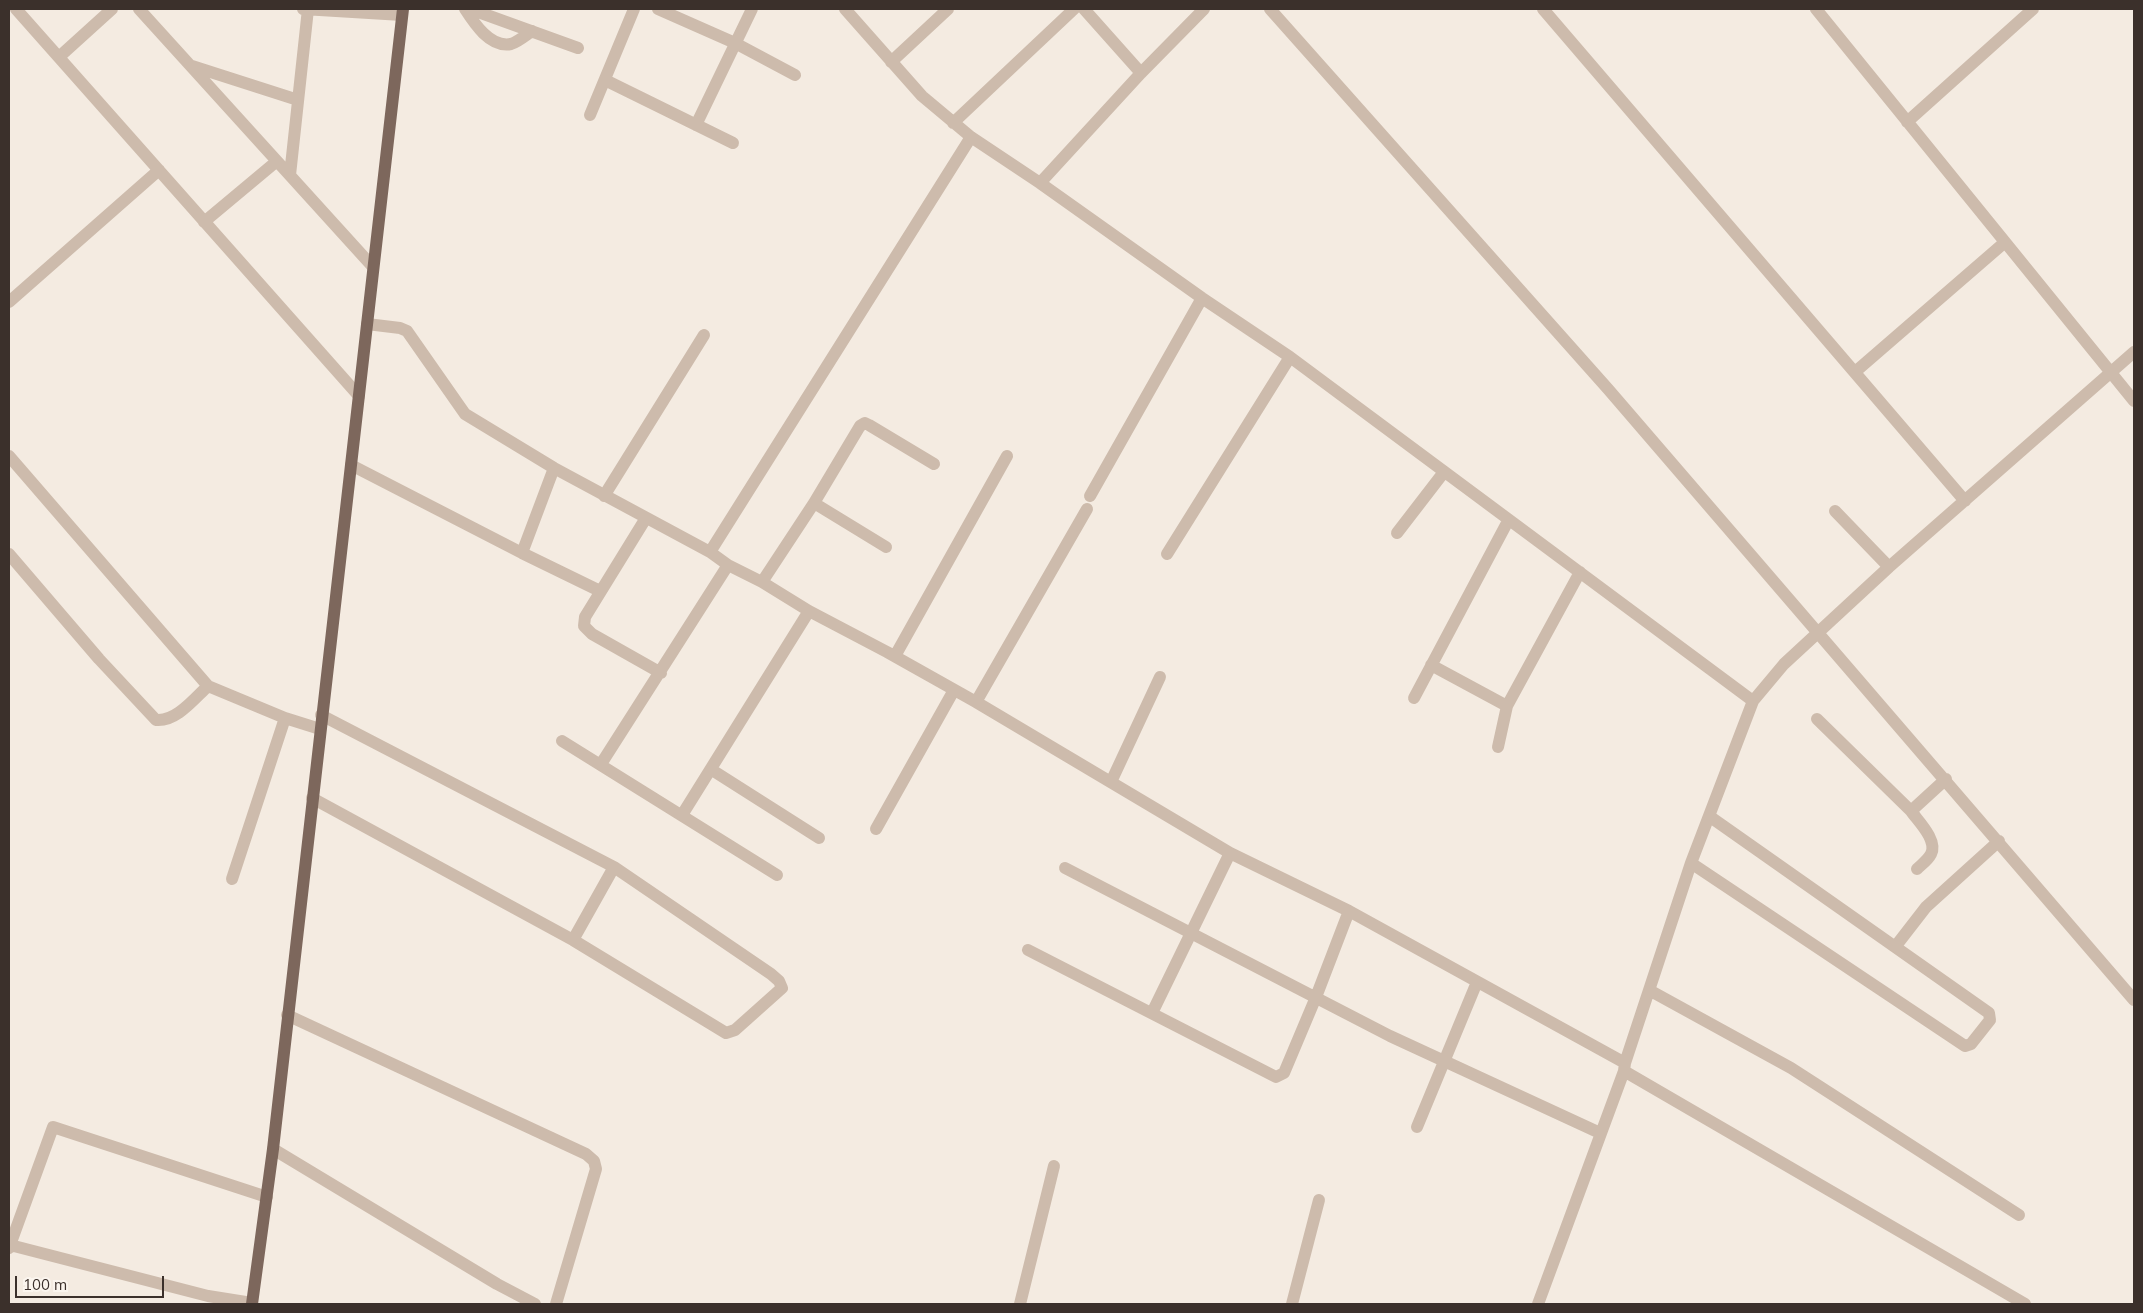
<!DOCTYPE html>
<html>
<head>
<meta charset="utf-8">
<style>
	body { margin:0 }
	#map { position:relative; width:2143px; height:1313px; overflow:hidden; background:#f4ebe1; font-family:Mulish,sans-serif }
	canvas { display:block }
	.frame { position:absolute; inset:0; border:10px solid #3b302b; pointer-events:none }
	.scale { position:absolute; left:15px; top:1276px; width:149px; height:22px; box-sizing:border-box; border:2px solid #3b302b; border-top:0; padding-left:6px; font-size:15px; line-height:18px; white-space:nowrap; color:#3b302b; -webkit-text-stroke:4px #fbf5ee; paint-order:stroke }
</style>
</head>
<body>
<div id="map">
<canvas width="2143" height="1313"></canvas>
<div class="frame"></div>
<div class="scale">100 m</div>
</div>
<script>
const ctx = document.querySelector('canvas').getContext('2d');
ctx.lineJoin = 'round';
function stroke(path, color, width, dash) { ctx.strokeStyle = color; ctx.lineWidth = width; ctx.lineCap = dash ? 'butt' : 'round'; ctx.setLineDash(dash || []); ctx.stroke(path); }
stroke(new Path2D(`
	M16 9 359 396
	M139 9 373 267
	M303 9 402 15
	M465 9C474 23 490 48 511 44 518 42 526 35 532 31
	M470 9 578 48
	M658 9 735 43 795 75
	M845 9 922 96 971 137 1040 183 1202 298 1290 357 1753 701
	M1084 9 1141 73 1204 9
	M1270 9 1608 389 2134 1000
	M1543 9 1965 501
	M1816 9 2134 401
	M59 57 112 9
	M891 62 948 9
	M192 66 298 100
	M605 80 733 143
	M590 115 634 9
	M1907 122 2033 9
	M953 123 1074 9
	M696 125 752 9
	M290 175 308 9
	M1040 183 1141 73
	M204 222 277 161
	M9 302 159 170
	M367 324 400 328 407 331 465 414 554 468 710 552 728 565 762 582 809 611 887 652 976 702 1230 853 1349 911 1625 1063
	M1855 372 2004 243
	M9 456 208 686
	M351 465 522 553
	M554 468 522 553 600 591
	M604 496 704 335
	M1090 496 1202 298
	M814 503 886 547
	M1835 511 1889 567
	M646 518 585 617 584 626 592 634 661 673
	M1397 533 1444 472
	M710 552 971 137
	M9 554 99 659 156 720C176 722 194 699 208 686L285 718 320 729
	M1167 554 1290 357
	M762 582 814 503 860 426 865 423 869 425 934 464
	M895 656 1007 456
	M1431 665 1507 706 1580 572
	M1414 698 1508 521
	M976 702 1087 509
	M1817 719 1911 811 1946 779
	M562 741 777 875
	M1498 747 1507 706
	M601 764 728 565
	M712 770 819 838
	M1111 782 1160 677
	M312 798 573 940 726 1033 735 1030 782 988 779 981 771 974 614 867 321 715
	M1911 811C1918 821 1938 840 1931 854 1928 860 1922 864 1917 869
	M682 815 809 611
	M876 829 954 690
	M1691 863 1965 1046 1971 1044 1990 1020 1989 1013 1709 816
	M1065 868 1390 1036 1600 1133
	M232 879 285 718
	M573 940 614 867
	M1895 947 1926 907 1999 841
	M1028 950 1276 1077 1284 1073 1316 997 1349 911
	M1649 990 1791 1068 2019 1215
	M1152 1013 1230 853
	M287 1015 586 1154 594 1161 596 1169 556 1304
	M1624 1071 2025 1304
	M1417 1127 1477 982
	M273 1149 497 1284 535 1304
	M10 1245 208 1296 252 1303
	M9 1248 53 1127 267 1197
	M1020 1304 1054 1166
	M1292 1304 1319 1200
	M1538 1304 1624 1071 1625 1063 1691 863 1753 701 1784 664 1889 567 2134 352`), '#cdbbac', 12);
stroke(new Path2D(`
	M252 1304 273 1149 403 9`), '#7d675c', 12);
</script>
</body>
</html>
